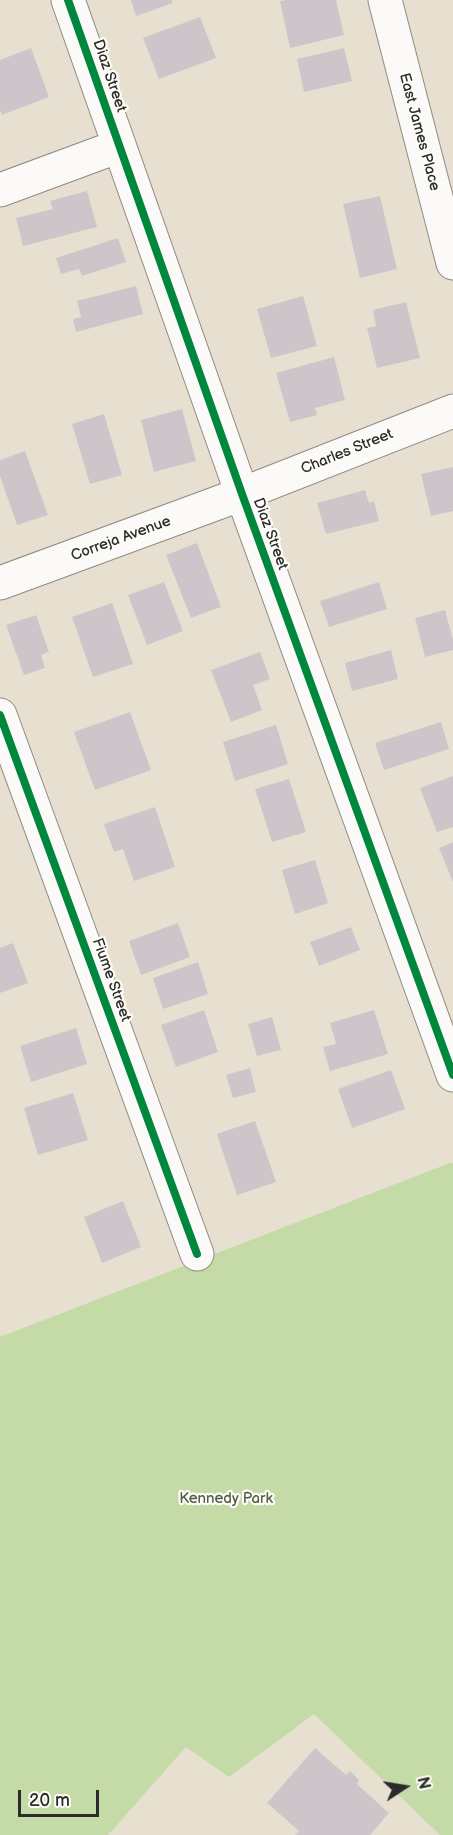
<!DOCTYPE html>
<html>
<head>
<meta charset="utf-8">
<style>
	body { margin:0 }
	#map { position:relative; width:453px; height:1835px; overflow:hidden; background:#e7e0d1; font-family:"Balsamiq Sans",sans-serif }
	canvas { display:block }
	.north { position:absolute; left:375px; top:1757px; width:60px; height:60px; -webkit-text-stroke:4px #fdfcf7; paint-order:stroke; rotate:78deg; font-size:16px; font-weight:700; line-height:24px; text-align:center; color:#2b2b2b }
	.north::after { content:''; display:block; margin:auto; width:21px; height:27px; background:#2b2b2b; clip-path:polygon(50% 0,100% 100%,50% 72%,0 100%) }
	.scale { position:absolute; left:18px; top:1790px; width:81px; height:27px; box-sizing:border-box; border:3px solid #2b2b2b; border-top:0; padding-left:8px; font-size:18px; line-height:21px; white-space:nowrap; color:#2b2b2b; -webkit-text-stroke:4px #fdfcf7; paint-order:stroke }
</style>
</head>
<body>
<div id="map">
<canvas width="453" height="1835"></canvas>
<div class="north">N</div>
<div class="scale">20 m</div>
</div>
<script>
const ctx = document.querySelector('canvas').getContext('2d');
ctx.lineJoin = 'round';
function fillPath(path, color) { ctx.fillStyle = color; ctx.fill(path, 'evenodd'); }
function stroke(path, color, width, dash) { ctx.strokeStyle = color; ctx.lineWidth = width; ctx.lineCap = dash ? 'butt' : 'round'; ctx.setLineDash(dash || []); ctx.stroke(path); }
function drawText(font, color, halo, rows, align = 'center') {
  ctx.font = font + ' "Balsamiq Sans",sans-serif'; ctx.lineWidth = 4.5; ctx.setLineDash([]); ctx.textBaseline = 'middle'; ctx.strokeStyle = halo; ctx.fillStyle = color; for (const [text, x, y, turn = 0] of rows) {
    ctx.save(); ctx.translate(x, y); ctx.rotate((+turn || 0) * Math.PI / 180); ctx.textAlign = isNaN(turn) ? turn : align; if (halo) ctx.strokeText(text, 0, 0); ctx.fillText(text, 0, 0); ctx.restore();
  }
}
fillPath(new Path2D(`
	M450 1163H453V1835H440L314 1714 229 1777 186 1747 108 1835H0V1337Z`), '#c4dba7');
fillPath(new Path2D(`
	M131 0H172L173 3 136 16Z
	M286 0H336L344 35 290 48 280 1Z
	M200 17 216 58 159 79 143 38Z
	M31 48 49 97 2 115 0 110V60Z
	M344 48 352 81 304 92 297 59Z
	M87 191 97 227 23 246 16 218 53 209 50 201Z
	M380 196 397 269 360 278 343 204Z
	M118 238 126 262 82 276 79 269 61 274 56 258Z
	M136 286 143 314 76 332 73 319 81 317 77 301Z
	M303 296 317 346 271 358 257 309Z
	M406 302 420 358 377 368 367 328 376 326 373 310Z
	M334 357 345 400 315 408 317 415 290 422 276 373Z
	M182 409 196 461 154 472 141 420Z
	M104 414 122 475 90 484 72 424Z
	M25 451 48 515 17 525 0 476V460Z
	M453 467V511L431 516 421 474Z
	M365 490 369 503 374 501 379 521 326 534 317 503Z
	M197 543 221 607 191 618 166 555Z
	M164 582 183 631 147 645 128 595Z
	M379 582 387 609 329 627 320 601Z
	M112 603 133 664 93 677 72 617Z
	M445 610 453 640V650L425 657 415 618Z
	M36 615 49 652 41 655 45 668 24 675 6 625Z
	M391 650 398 679 352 691 345 663Z
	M260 652 270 679 253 685 262 710 231 722 211 670Z
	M130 712 151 770 95 790 74 732Z
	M441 722 449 749 384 770 375 743Z
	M276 725 288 764 235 781 223 742Z
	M453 776V827L437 832 420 788Z
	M289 779 306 832 272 842 255 789Z
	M155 807 175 867 134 881 123 849 114 852 104 824Z
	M453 842V882L439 848Z
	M315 860 328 903 295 914 282 870Z
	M178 923 190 957 141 975 129 941Z
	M351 927 360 950 319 966 310 942Z
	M13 943 28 983 0 993V948Z
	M198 962 208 994 163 1009 153 978Z
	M204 1010 218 1052 176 1067 161 1025Z
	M374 1010 388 1054 330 1071 323 1047 336 1044 330 1023Z
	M272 1017 281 1050 257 1056 248 1024Z
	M76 1028 87 1064 31 1082 20 1046Z
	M250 1068 256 1092 233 1098 226 1075Z
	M391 1070 405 1109 352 1128 338 1089Z
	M73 1093 88 1140 38 1155 24 1108Z
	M255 1121 276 1182 237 1195 217 1134Z
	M123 1201 141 1247 102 1263 84 1217Z
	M315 1748 346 1775 350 1771 359 1780 357 1784 389 1813 370 1835H295L299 1831 267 1803Z`), '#cec5ca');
const minor = new Path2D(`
	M68 0 242 494 453 1075
	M385 0 453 263
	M0 190 119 146
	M0 583 242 494 453 411
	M0 715 197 1254`);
stroke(minor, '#8f8b83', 35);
stroke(minor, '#fbfaf8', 33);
stroke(new Path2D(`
	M68 0 242 494 453 1075
	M0 715 197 1254`), '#00873e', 8);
drawText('15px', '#2b2b2b', '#fdfcf7', [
	["Diaz Street",109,76,71],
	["East James Place",419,132,75],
	["Charles Street",347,452,-22],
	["Diaz Street",270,534,70],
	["Correja Avenue",121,539,-20],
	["Fiume Street",111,980,70]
]);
drawText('15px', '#505f46', '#fdfcf7', [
	["Kennedy Park",226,1499]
]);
</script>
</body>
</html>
